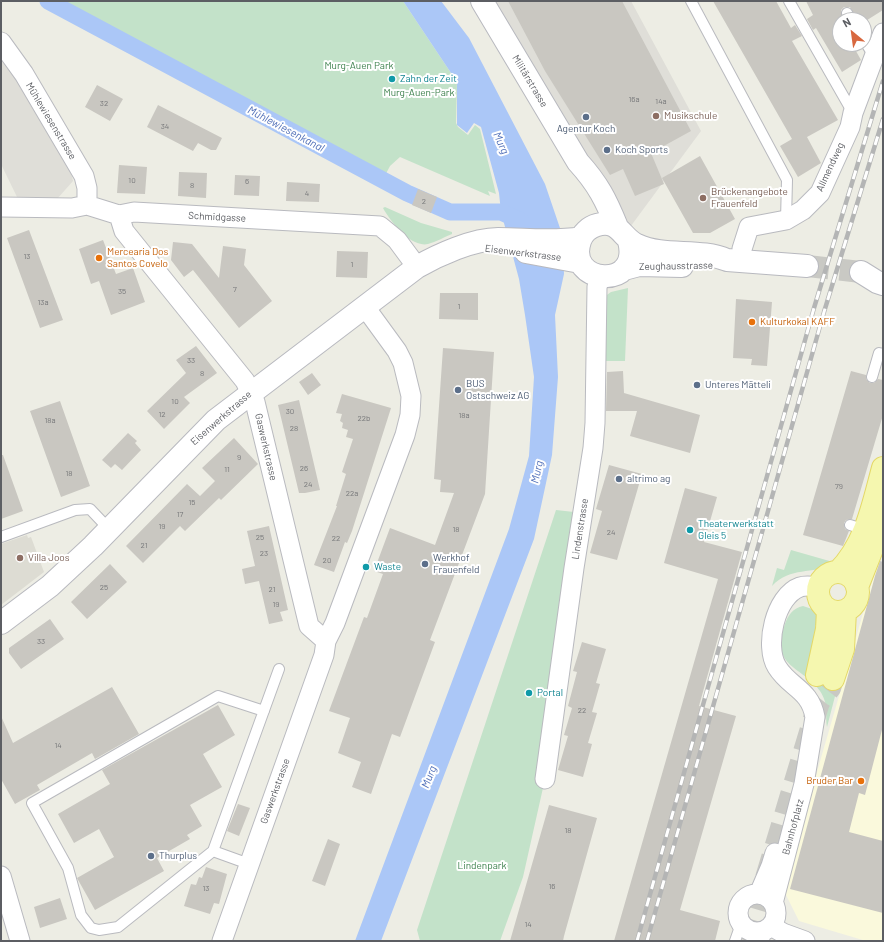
<!DOCTYPE html>
<html>
<head>
<meta charset="utf-8">
<style>
	body { margin:0 }
	#map { position:relative; width:884px; height:942px; overflow:hidden; background:#edede4; font-family:Barlow,sans-serif }
	canvas { display:block }
	.frame { position:absolute; inset:0; border:2px solid #5c5e63; pointer-events:none }
	.north { position:absolute; left:832px; top:12px; width:40px; height:40px; box-sizing:border-box; background:#fff; border:1px solid #bebfc1; border-radius:50%; rotate:331deg; font-size:11px; font-weight:700; line-height:16px; text-align:center; color:#5c5e63 }
	.north::after { content:''; display:block; margin:auto; width:14px; height:18px; background:#d8683f; clip-path:polygon(50% 0,100% 100%,50% 72%,0 100%) }
</style>
</head>
<body>
<div id="map">
<canvas width="884" height="942"></canvas>
<div class="frame"></div>
<div class="north">N</div>
</div>
<script>
const ctx = document.querySelector('canvas').getContext('2d');
ctx.lineJoin = 'round';
function fillPath(path, color) { ctx.fillStyle = color; ctx.fill(path, 'evenodd'); }
function stroke(path, color, width, dash) { ctx.strokeStyle = color; ctx.lineWidth = width; ctx.lineCap = dash ? 'butt' : 'round'; ctx.setLineDash(dash || []); ctx.stroke(path); }
function drawText(font, color, halo, rows, align = 'center') {
  ctx.font = font + ' Barlow,sans-serif'; ctx.lineWidth = 4; ctx.setLineDash([]); ctx.textBaseline = 'middle'; ctx.strokeStyle = halo; ctx.fillStyle = color; for (const [text, x, y, turn = 0] of rows) {
    ctx.save(); ctx.translate(x, y); ctx.rotate((+turn || 0) * Math.PI / 180); ctx.textAlign = isNaN(turn) ? turn : align; if (halo) ctx.strokeText(text, 0, 0); ctx.fillText(text, 0, 0); ctx.restore();
  }
}
fillPath(new Path2D(`
	M877 565 883 567V941H866L799 921 783 889Z`), '#faf9dc');
fillPath(new Path2D(`
	M482 1H631L701 131 625 234Z
	M1 55 70 168 73 181 57 199 17 197 1 164Z`), '#dfded8');
fillPath(new Path2D(`
	M27 535 28 538 31 537 44 572 1 605V544Z`), '#dddcd3');
fillPath(new Path2D(`
	M52 1H403L457 82 456 123 458 127 468 135 475 125 480 129 496 194 488 191 490 196 400 157 390 166 380 185 362 171Z
	M385 207 421 223 452 232V234C444 237 436 242 428 244 411 248 390 221 383 208Z
	M628 288 625 361H600L604 297 611 292Z
	M556 510 583 513 545 779 523 877 500 941H420L417 930Z
	M791 550 833 562V564C812 575 791 566 772 586L777 568 784 570Z
	M803 606 812 609 818 617V625H815V633L839 681 827 727C825 713 829 705 820 691 803 666 769 668 785 624 788 615 793 608 803 606Z`), '#c3e2c9');
fillPath(new Path2D(`
	M403 1H441L469 38 545 184 562 234 564 274 555 315 558 377 552 455 534 539 381 941H355L509 529 529 456 534 377 525 315 519 279 501 212 499 193 481 127 474 123 467 133 457 125V82Z`), '#abc7f7');
stroke(new Path2D(`
	M48 1 407 193 450 212H501L521 221`), '#abc7f7', 17);
fillPath(new Path2D(`
	M508 1H622L691 131 651 153 664 184 635 196 623 169 610 175 545 71Z
	M713 1H776L791 28 795 25 802 36 792 41 838 120 807 137 821 163 798 177 780 146 792 139Z
	M806 1H883V10L864 22V20H857L850 7H844L841 10 844 20H840V44H852L861 60 842 72 816 28 813 30 807 19 813 15Z
	M97 85 123 99 110 121 85 107Z
	M158 105 222 138 216 150H211L198 143 193 151 147 127Z
	M700 156 735 219 710 233H693L662 178Z
	M119 165 147 167 145 194 117 193Z
	M179 172 207 173 206 198 178 196Z
	M235 175 260 176 259 196 234 195Z
	M287 182 320 184 319 202 286 201Z
	M418 189 437 197 431 213 412 205Z
	M29 230 63 320 40 328 7 238Z
	M103 240 116 274 133 268 145 302 111 315 99 281 91 284 79 249Z
	M173 242 192 244 219 278 223 246 246 249 244 265 272 301 239 328 193 270 184 277 171 260Z
	M337 251 368 252 367 278 336 277Z
	M440 293H478V320L439 319Z
	M736 299 772 302 767 366 751 365 752 359 733 358Z
	M196 346 217 373 184 397 190 403 164 429 147 411 186 373 176 360Z
	M443 348 494 352 485 494 430 640 435 642 400 737 392 734 371 794 352 787 361 762 338 753 350 718 329 711 364 617 367 618 383 574 374 571 390 528 435 545 454 493 440 492 441 480 434 479Z
	M623 371 624 393 700 415 690 453 630 436 637 411H606L607 372Z
	M851 371 866 375V379L870 383H874L878 379 883 380V415L852 519 846 520 844 523 845 529 849 531 843 546 803 535Z
	M312 373 321 385 308 395 299 382Z
	M342 394 391 408 352 531 347 543 345 542 334 572 314 565 337 506H336L346 474 342 472 353 439 346 437 348 430 342 428 343 423 340 421 342 414 336 413Z
	M299 400 320 490 305 493H299L278 405Z
	M60 401 90 486 61 497 30 411Z
	M128 433 137 441 135 443 141 450 122 470 115 464 111 468 102 460Z
	M234 438 258 464 221 500 219 498 185 531 180 526 143 563 126 546 187 484 200 496 215 481 202 468Z
	M1 455H3L23 511 1 519Z
	M609 465 642 474 617 560 590 553 602 511 596 509Z
	M685 488 717 497 704 542 742 552 699 706 736 716 680 910 720 921 715 941H614L718 579 664 563Z
	M269 526 288 610 280 612 283 621 269 624 259 581 245 584 242 569 255 566 247 531Z
	M880 561 883 562V726L865 795 859 793 849 832 883 841V913L790 889 875 576Z
	M110 564 127 582 87 619 71 602Z
	M50 619 64 639 21 669 9 653V648Z
	M582 642 606 649 596 683 600 684 592 712 597 713 588 743 592 744 583 777 558 770 568 736 564 735 572 708 568 706 577 672 573 671Z
	M112 687 139 734 95 759 92 753 37 785 40 790 15 804 1 779V716L13 743Z
	M218 705 235 735 203 754 222 787 190 805 202 826 187 835 190 839 157 858 164 871 95 910 77 878 114 857 99 829 74 843 58 814 110 784 102 770Z
	M238 804 250 808 239 836 227 831Z
	M549 805 597 818 564 936 563 941H510Z
	M328 839 340 844 325 886 312 881Z
	M206 867 227 874 219 904 214 903 210 914 184 906 191 884 196 885 199 877 202 878Z
	M60 898 67 919 40 928 34 907Z`), '#c9c7c1');
stroke(new Path2D(`
	M807 266 861 272`), '#c9c9c4', 22, [22, 11]);
stroke(new Path2D(`
	M747 941 819 702 830 688 833 679`), '#c9c9c4', 22, [22, 11]);
const lane = new Path2D(`
	M691 1 787 180 786 220
	M789 1 853 113
	M847 13 851 20
	M864 40 875 58
	M872 377 879 353 883 354
	M850 525 866 530
	M1 537 75 510 90 509 109 529
	M213 851 279 669
	M249 864 213 851 118 927 99 930 91 928 81 915 68 868 32 803 218 696 264 711
	M735 941 741 924
	M764 941 766 930`);
const street = new Path2D(`
	M1 42 24 74 84 176 87 188V205
	M1 207 72 208 87 205 119 215 134 212 380 226 397 240 417 267
	M119 215 124 231 245 381 255 402 309 626 326 641
	M741 261 742 249 749 227 786 220 803 210 820 193 850 127 853 113 883 33
	M545 779 574 568 593 448 595 423 597 287 600 277
	M1 876 20 941
	M759 894 771 866 775 853
	M738 913a19 19 0 1 1 38 0a19 19 0 1 1-38 0Z
	M773 903 804 784 815 717C810 689 790 688 777 667 764 646 775 596 800 587 806 585 812 586 818 587
	M771 926 783 933 805 941
	M222 941 324 655 326 641 335 623 405 435 410 415 411 396 403 363 397 351 365 307`);
const secondary = new Path2D(`
	M482 1 578 162C598 184 606 200 617 227
	M629 241C642 291 565 285 580 241 582 234 589 227 597 225 620 219 621 238 637 245 665 258 699 248 727 260L807 266
	M526 252 580 262
	M624 269 639 265 682 266
	M861 272 877 282 883 284
	M1 623 50 586 93 546 216 420 417 267C438 255 473 239 498 239 525 239 553 243 581 238`);
const primary = new Path2D(`
	M818 592a20 20 0 1 1 40 0a20 20 0 1 1-40 0Z
	M838 572C866 544 873 505 883 468
	M857 587 883 521
	M817 675 827 629 828 610
	M833 679 843 649 845 611`);
stroke(lane, '#b9babf', 12);
stroke(street, '#b9babf', 21);
stroke(secondary, '#b8b9bf', 24);
stroke(primary, '#e4d867', 24);
stroke(lane, '#fff', 10);
stroke(street, '#fff', 19);
stroke(secondary, '#fff', 22);
stroke(primary, '#f5f7af', 22);
const rail = new Path2D(`
	M637 941 814 308 883 81
	M647 941 824 312 883 119`);
stroke(rail, '#b4b5b5', 4.5);
stroke(rail, '#fff', 3, [9]);
for (const [x, y, r, color] of [
	[392,79,4,"#0f9aa8"],
	[656,116,4,"#8d6e63"],
	[586,117,4,"#5c6f8a"],
	[607,150,4,"#5c6f8a"],
	[703,198,4,"#8d6e63"],
	[99,258,4,"#e8710a"],
	[752,322,4,"#e8710a"],
	[697,385,4,"#5c6f8a"],
	[458,390,4,"#5c6f8a"],
	[619,479,4,"#5c6f8a"],
	[690,530,4,"#0f9aa8"],
	[20,558,4,"#8d6e63"],
	[425,564,4,"#5c6f8a"],
	[366,567,4,"#0f9aa8"],
	[529,693,4,"#0f9aa8"],
	[861,781,4,"#e8710a"],
	[151,856,4,"#5c6f8a"]
]) { const dot = new Path2D(); dot.arc(x, y, r, 0, 2 * Math.PI); ctx.fillStyle = color; ctx.fill(dot); stroke(dot, '#fff', 1.5); }
drawText('8px', '#77787a', null, [
	["16a",634,99],
	["14a",661,101],
	["32",104,103],
	["34",165,126],
	["10",132,180],
	["6",247,181],
	["8",192,185],
	["4",307,193],
	["2",424,201],
	["13",27,256],
	["1",352,264],
	["7",235,289],
	["35",122,291],
	["13a",43,302],
	["1",459,306],
	["33",191,360],
	["8",202,373],
	["10",175,401],
	["30",290,411],
	["12",162,414],
	["18a",464,415],
	["22b",364,418],
	["18a",50,420],
	["28",294,428],
	["9",239,457],
	["26",304,468],
	["11",227,469],
	["18",69,473],
	["24",308,484],
	["79",839,486],
	["22a",352,493],
	["15",192,502],
	["17",180,514],
	["19",162,526],
	["18",456,529],
	["24",611,532],
	["25",260,537],
	["22",336,538],
	["21",144,545],
	["23",264,553],
	["20",327,560],
	["25",104,587],
	["21",272,589],
	["19",276,604],
	["33",41,641],
	["22",582,710],
	["14",58,745],
	["18",568,830],
	["16",552,886],
	["13",206,888],
	["14",528,924]
]);
drawText('10px', '#3d814d', '#fff', [
	["Murg-Auen Park",359,66],
	["Murg-Auen-Park",419,93],
	["Lindenpark",482,866]
]);
drawText('10px', '#0d838f', '#fff', [
	["Zahn der Zeit",400,79],
	["Theaterwerkstatt",698,524],
	["Gleis 5",698,536],
	["Waste",374,567],
	["Portal",537,693]
], 'left');
drawText('10px', '#5c5e63', '#fff', [
	["Militärstrasse",530,81,59],
	["Mühlewiesenstrasse",51,121,59],
	["Allmendweg",830,167,-65],
	["Schmidgasse",217,217,3],
	["Eisenwerkstrasse",523,253,7],
	["Zeughausstrasse",676,266,-1],
	["Eisenwerkstrasse",221,418,-41],
	["Gaswerkstrasse",266,447,77],
	["Lindenstrasse",580,529,-81],
	["Gaswerkstrasse",275,791,-70],
	["Bahnhofplatz",793,827,-75]
]);
drawText('10px', '#785e54', '#fff', [
	["Musikschule",664,116],
	["Brückenangebote",711,192],
	["Frauenfeld",711,204],
	["Villa Joos",28,558]
], 'left');
drawText('10px', '#4e5e75', '#fff', [
	["Agentur Koch",586,129,"center"],
	["Koch Sports",615,150],
	["BUS",466,384],
	["Ostschweiz AG",466,396],
	["Unteres Mätteli",705,385],
	["altrimo ag",627,479],
	["Werkhof",433,558],
	["Frauenfeld",433,570],
	["Thurplus",159,856]
], 'left');
drawText('10px', '#c56008', '#fff', [
	["Mercearia Dos",107,252],
	["Santos Covelo",107,264],
	["Kulturkokal KAFF",760,322],
	["Bruder Bar",853,781,"right"]
], 'left');
drawText('italic 11px', '#506fb8', '#fff', [
	["Mühlewiesenkanal",286,129,28],
	["Murg",501,143,66],
	["Murg",537,472,-77],
	["Murg",429,777,-69]
]);
</script>
</body>
</html>
